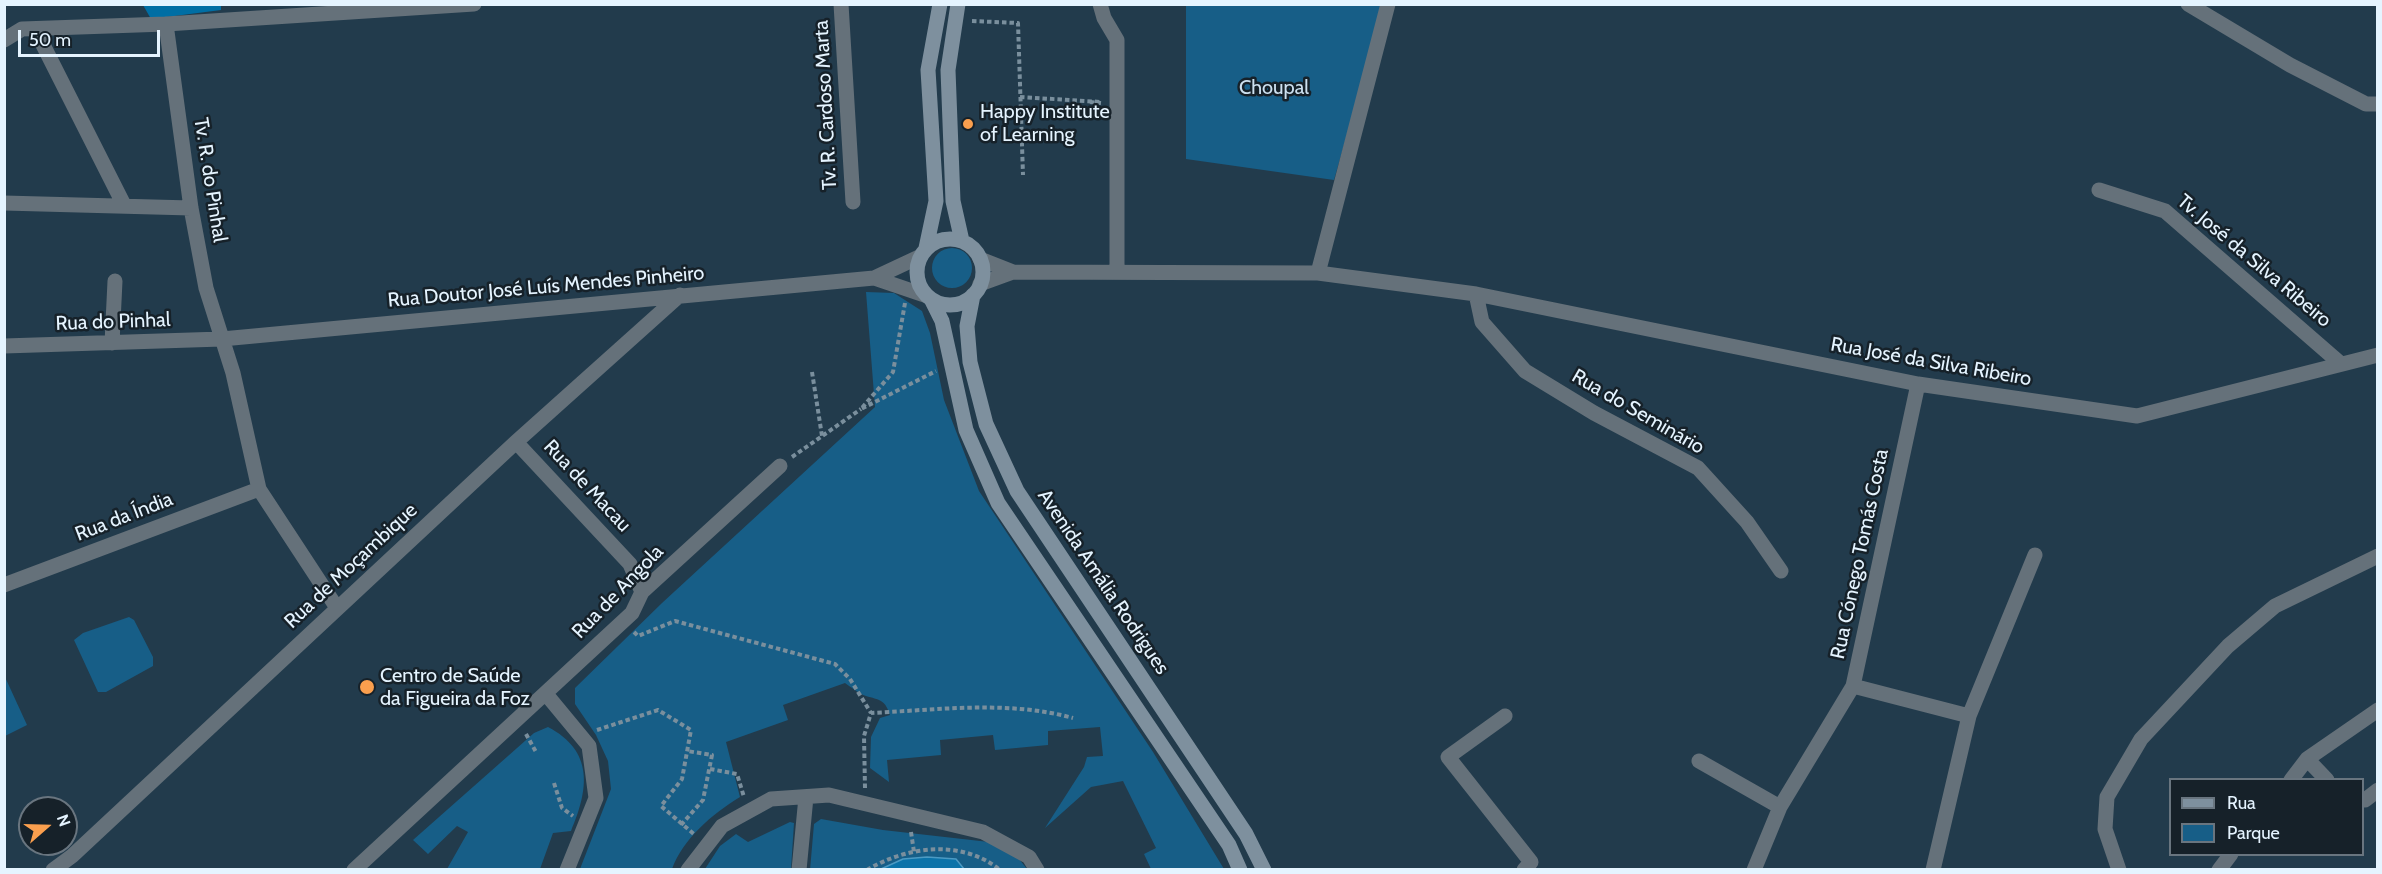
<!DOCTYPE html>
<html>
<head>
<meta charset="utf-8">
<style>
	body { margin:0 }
	#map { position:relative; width:2382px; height:874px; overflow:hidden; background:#223b4c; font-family:Cabin,sans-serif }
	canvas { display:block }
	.frame { position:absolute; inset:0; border:6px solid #e5f4ff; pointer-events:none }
	.legend { position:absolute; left:2169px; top:778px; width:195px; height:78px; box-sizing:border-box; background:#162129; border:2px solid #69757f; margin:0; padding:8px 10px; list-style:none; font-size:18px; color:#e5f4ff }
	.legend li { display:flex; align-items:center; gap:12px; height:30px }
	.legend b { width:30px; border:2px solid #69757f }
	.north { position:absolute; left:18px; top:796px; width:60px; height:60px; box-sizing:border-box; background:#162129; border:2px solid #69757f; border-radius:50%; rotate:70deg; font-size:16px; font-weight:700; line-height:24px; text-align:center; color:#e5f4ff }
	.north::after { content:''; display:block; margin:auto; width:21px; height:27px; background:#fa9f4e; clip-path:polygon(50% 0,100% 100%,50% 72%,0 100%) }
	.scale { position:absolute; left:18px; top:30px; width:142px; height:27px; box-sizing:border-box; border:3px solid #e5f4ff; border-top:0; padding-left:8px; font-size:18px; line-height:21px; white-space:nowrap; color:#e5f4ff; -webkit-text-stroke:4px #162129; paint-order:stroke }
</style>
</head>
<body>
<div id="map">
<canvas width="2382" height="874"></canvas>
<div class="frame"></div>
<ul class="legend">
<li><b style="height:8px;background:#7e909e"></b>Rua</li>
<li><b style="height:16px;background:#175e87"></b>Parque</li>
</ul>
<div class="north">N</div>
<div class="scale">50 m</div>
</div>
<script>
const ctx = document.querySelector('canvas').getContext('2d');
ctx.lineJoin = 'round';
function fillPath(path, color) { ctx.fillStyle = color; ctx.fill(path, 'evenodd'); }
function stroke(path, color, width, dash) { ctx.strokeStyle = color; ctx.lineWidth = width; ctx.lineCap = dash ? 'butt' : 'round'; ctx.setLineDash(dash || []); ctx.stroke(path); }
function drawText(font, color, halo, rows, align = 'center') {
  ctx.font = font + ' Cabin,sans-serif'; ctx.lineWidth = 5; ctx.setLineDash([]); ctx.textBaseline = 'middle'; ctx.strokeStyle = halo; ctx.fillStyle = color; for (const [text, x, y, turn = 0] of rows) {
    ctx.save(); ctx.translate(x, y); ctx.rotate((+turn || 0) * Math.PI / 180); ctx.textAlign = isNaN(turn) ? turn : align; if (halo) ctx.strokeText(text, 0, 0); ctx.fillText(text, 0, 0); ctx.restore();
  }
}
fillPath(new Path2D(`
	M1186 5H1384L1334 180 1186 159Z
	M932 268a20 20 0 1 1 40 0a20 20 0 1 1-40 0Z
	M866 292 894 293 922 311 930 333 944 400 979 491 1153 752 1224 869H1151L1144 854 1156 848 1123 781 1091 787 1045 828 1084 767 1087 757 1103 756 1100 727 1048 731V745L995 750 993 735 940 740 941 755 887 760 889 782 870 768 871 737 880 718 890 715C885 699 879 700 866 696 859 694 851 687 845 683L783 705 788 720 726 742 740 797C712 814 683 839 672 869H580L611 789 608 761 596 735 575 704V688L662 603 875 407Z
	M129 617 134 620 153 657V666L106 692H98L74 640 83 633Z
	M5 677 27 725 5 736H4Z
	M548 727C594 751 589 789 571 831L553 833 540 869H447L468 832 457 826 428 854 413 840 534 733Z
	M821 819 883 830 989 842 1019 859 1027 869 810 870 814 824Z
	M790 822 794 823 791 869H705L720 846 736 834 748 842Z`), '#175e87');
fillPath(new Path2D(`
	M143 5H221V10L151 19Z`), '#006ea4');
const water = new Path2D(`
	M927 857 956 859 964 869H881L903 859Z`);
fillPath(water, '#0b73a9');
stroke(water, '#4c9ac3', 1.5);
stroke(new Path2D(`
	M972 21 1018 23 1023 175
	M1020 97 1101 102
	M1090 102 1101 103
	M905 303 893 372 861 409 936 371
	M812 372 822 436
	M792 457 861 409
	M634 632 638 636 675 621 835 664 850 679 871 713
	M597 730 658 710 691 730 682 779 661 806 695 835
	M526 734 536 752
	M710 769 737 774 744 797
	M554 783 562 808 573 816
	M865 788 864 736 871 713C937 710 1008 700 1073 718
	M681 825 703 800 712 755 687 751
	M911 832 914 852
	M867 870C907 846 962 839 1000 870`), '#7a8f9d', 4, [4.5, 3]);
stroke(new Path2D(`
	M841 4 853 202
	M1100 4 1104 18 1117 40V271
	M2188 4 2290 65 2366 104H2378
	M166 24 191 208 206 288 233 373 259 489 337 608
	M35 29 124 205
	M4 40 22 29 166 24 474 4
	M2099 190 2165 211 2341 364
	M4 203 191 208
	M980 259 1013 272
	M1318 273 1388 4
	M874 278 927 296
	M980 284 1013 272 1318 273 1476 294 1918 384 2137 416 2378 355
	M1476 294 1482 322 1525 371 1594 413 1698 468 1747 522 1781 571
	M112 343 115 281
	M4 346 222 339 874 278 921 256
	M516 442 630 564 642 592
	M4 585 259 489
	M1853 686 1969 716
	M546 694 589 746 596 798 567 870
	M1505 716 1448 757 1531 862 1524 870
	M2307 759 2327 780
	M1699 761 1780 807
	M2291 780 2307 759 2378 710
	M2365 800 2378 790
	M53 870 72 856 516 442 680 295
	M354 870 632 613 642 592 780 466
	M688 870 722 826 771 799 829 795 983 832 1029 857 1037 870
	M799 870 806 797
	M1754 870 1780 807 1853 686 1918 384
	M1933 870 1969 716 2035 555
	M2119 870 2105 829 2107 797 2141 739 2228 646 2275 606 2378 556
	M2219 870 2231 854`), '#65717a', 15);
stroke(new Path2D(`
	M958 4 948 70 953 201 962 241
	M917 272a33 33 0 1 1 66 0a33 33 0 1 1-66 0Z
	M926 248 936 201 928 70 940 4
	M973 295 967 326 970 362 986 424 1017 491 1246 834 1264 870
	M931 299 942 321 966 430 998 503 1229 845 1240 870`), '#7e909e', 15);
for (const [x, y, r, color] of [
	[968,124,6,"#fa9f4e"],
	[367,687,8,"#fa9f4e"]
]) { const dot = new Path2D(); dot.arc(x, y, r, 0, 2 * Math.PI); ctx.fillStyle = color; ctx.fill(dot); stroke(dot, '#162129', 2); }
drawText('20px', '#cde1f0', '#162129', [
	["Choupal",1274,88]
]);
drawText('20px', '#e5f4ff', '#162129', [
	["Tv. R. Cardoso Marta",826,105,-93],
	["Tv. R. do Pinhal",210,180,81],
	["Tv. José da Silva Ribeiro",2254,261,40],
	["Rua Doutor José Luís Mendes Pinheiro",546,287,-5],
	["Rua do Pinhal",113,322,-2],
	["Rua José da Silva Ribeiro",1931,362,10],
	["Rua do Seminário",1638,412,30],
	["Rua de Macau",587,486,47],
	["Rua da Índia",124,517,-21],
	["Rua Cónego Tomás Costa",1860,554,-78],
	["Rua de Moçambique",351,566,-43],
	["Avenida Amália Rodrigues",1103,582,56],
	["Rua de Angola",618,592,-46]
]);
drawText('20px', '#e5f4ff', '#162129', [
	["Happy Institute",980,112],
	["of Learning",980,135],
	["Centro de Saúde",380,676],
	["da Figueira da Foz",380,699]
], 'left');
</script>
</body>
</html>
